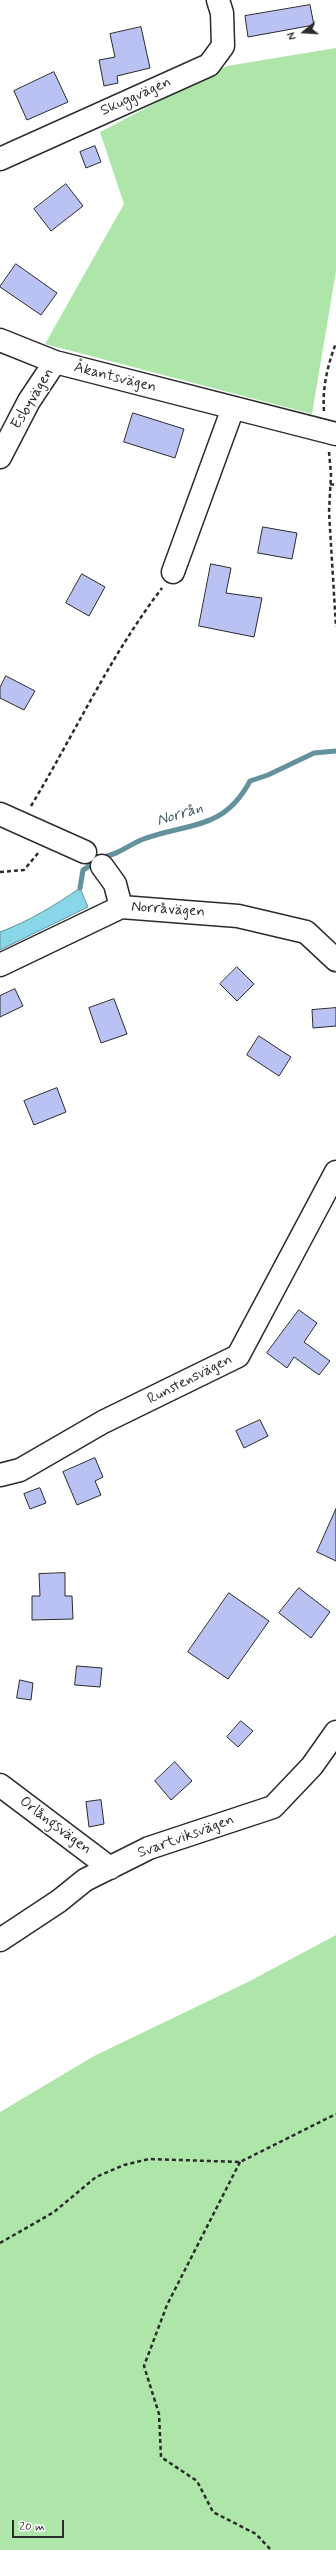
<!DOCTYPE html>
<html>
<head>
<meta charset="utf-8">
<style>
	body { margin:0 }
	#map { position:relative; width:336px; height:2550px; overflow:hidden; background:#fff; font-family:Mynerve,sans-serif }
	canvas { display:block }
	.north { position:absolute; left:284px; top:12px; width:40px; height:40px; -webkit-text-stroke:3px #fff; paint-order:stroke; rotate:252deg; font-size:11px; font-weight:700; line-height:16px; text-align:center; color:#2b2b2b }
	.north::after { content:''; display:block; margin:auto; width:14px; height:18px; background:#2b2b2b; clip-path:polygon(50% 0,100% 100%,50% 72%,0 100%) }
	.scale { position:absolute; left:12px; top:2520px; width:52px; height:18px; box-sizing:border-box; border:2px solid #2b2b2b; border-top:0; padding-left:5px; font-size:12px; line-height:14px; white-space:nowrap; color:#2b2b2b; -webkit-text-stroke:3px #fff; paint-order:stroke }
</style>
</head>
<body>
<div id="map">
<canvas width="336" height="2550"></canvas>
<div class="north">N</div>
<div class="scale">20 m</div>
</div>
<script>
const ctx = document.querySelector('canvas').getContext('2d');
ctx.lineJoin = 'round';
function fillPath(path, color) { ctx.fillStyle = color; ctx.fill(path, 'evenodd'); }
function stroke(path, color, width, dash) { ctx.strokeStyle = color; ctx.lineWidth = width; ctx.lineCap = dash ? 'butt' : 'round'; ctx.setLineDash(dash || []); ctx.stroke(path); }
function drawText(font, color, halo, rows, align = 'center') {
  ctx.font = font + ' Mynerve,sans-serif'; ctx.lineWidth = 3; ctx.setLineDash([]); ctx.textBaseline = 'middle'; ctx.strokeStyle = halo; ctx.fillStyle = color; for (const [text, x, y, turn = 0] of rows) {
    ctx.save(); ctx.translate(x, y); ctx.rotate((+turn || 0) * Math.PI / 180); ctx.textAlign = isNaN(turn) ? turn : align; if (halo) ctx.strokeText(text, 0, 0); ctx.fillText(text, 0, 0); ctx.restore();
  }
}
fillPath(new Path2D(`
	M336 48V271L312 414 45 344 124 204 100 132 227 66Z
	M336 1935V2550H0V2112L94 2056 248 1982Z`), '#aee6aa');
const water = new Path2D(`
	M80 888 88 907 0 950V932C29 921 54 906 80 888Z`);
fillPath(water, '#89d6e8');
stroke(water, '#63929c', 1);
stroke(new Path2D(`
	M102 857C118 855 127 846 141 840 187 822 223 832 250 781L268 775 314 753 336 751
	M80 888 83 870 96 862`), '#63929c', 5);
const building = new Path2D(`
	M310 5 314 25 248 37 245 16Z
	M141 27 150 68 117 76 118 83 104 86 99 60 115 57 110 34Z
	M54 72 68 102 27 120 14 91Z
	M95 146 101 162 86 168 80 152Z
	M66 184 83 206 51 231 34 209Z
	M16 264 57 293 41 315 0 287Z
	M133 413 184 429 175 458 124 442Z
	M263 527 297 533 292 559 258 553Z
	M211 564 231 568 226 593 262 598 254 637 199 626Z
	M82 574 105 587 89 616 66 603Z
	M6 676 35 691 24 710 0 698V688Z
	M237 967 254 984 237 1001 220 984Z
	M15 989 23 1006 0 1017V996Z
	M114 999 127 1034 101 1043 89 1008Z
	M336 1008V1026L313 1028 312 1010Z
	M259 1036 291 1057 279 1076 247 1055Z
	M57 1088 66 1112 34 1125 24 1101Z
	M299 1310 317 1323 304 1342 330 1361 319 1375 294 1357 287 1368 267 1353Z
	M260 1420 268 1436 244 1448 236 1431Z
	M95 1458 103 1477 95 1481 101 1495 77 1505 63 1472Z
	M40 1488 46 1503 30 1509 24 1494Z
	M336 1509V1561L317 1552Z
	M65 1573V1596H72L73 1619 32 1620V1596H40L39 1574Z
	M299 1588 330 1612 311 1638 279 1613Z
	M229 1593 269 1621 228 1679 188 1652Z
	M77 1666 102 1668 100 1687 75 1685Z
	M20 1680 33 1683 31 1700 17 1698Z
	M241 1721 253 1731 238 1747 227 1737Z
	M175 1762 192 1781 171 1800 155 1781Z
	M101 1800 104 1824 89 1827 86 1802Z`);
fillPath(building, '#bac2f4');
stroke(building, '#2b2b2b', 1);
const minor = new Path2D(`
	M0 159 209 65 223 46 222 13 218 0
	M0 340 55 362 336 434
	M0 457 29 401 55 362
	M173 572 233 408
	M0 814 85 852
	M102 866 115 884 121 907
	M0 965 121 907 238 916 306 932 336 960
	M0 1475 20 1470 103 1422 238 1356 336 1172
	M0 1785 110 1868
	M0 1940 59 1901 85 1880 149 1848 273 1807 312 1766 336 1732`);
stroke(minor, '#2b2b2b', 25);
stroke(new Path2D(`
	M324 411C322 388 328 364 336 343
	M329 452 331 474 329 512 336 627
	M330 484 336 485
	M31 806C75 733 110 656 162 588
	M0 872 24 870 39 852
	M240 2162 167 2305 144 2366 159 2414 161 2457 197 2481 213 2512 256 2534 271 2550
	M0 2243 54 2212 96 2177 124 2165 149 2159 240 2162 336 2114`), '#2b2b2b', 2.5, [4, 3]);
stroke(minor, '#fff', 22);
drawText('15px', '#2b2b2b', '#fff', [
	["Skuggvägen",136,97,-24],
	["Åkantsvägen",115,378,14],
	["Esbyvägen",33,399,-59],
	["Norråvägen",168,910,4],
	["Runstensvägen",190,1380,-27],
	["Orlångsvägen",55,1826,37],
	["Svartviksvägen",186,1837,-20]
]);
drawText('italic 16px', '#475e64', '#fff', [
	["Norrån",180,815,-17]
]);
</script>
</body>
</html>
